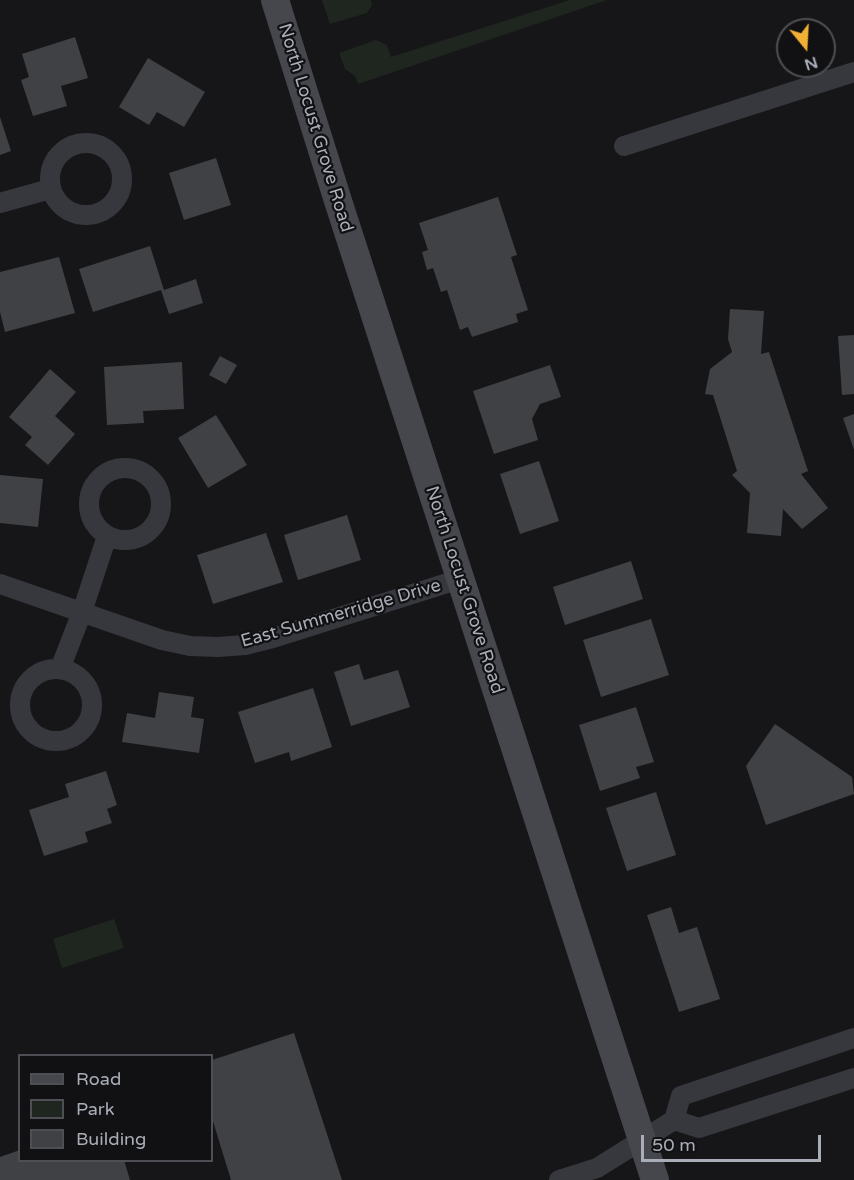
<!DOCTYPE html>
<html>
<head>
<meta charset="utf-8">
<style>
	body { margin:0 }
	#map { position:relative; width:854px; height:1180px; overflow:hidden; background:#161618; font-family:"Varela Round",sans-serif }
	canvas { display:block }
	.legend { position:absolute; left:18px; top:1054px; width:195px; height:108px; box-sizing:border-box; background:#111113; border:2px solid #4d4f55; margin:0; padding:8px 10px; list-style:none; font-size:18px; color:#a8adb8 }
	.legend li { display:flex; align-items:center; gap:12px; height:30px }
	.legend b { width:30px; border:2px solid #4d4f55 }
	.north { position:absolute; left:776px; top:18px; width:60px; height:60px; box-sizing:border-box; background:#111113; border:2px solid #4d4f55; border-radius:50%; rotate:162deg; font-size:16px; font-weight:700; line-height:24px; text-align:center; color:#a8adb8 }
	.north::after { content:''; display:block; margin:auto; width:21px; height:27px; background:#f2b134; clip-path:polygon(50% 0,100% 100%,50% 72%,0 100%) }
	.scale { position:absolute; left:641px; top:1135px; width:180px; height:27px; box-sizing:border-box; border:3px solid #a8adb8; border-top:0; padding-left:8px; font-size:18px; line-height:21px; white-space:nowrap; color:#a8adb8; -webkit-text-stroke:4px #111113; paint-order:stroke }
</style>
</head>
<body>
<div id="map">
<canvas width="854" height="1180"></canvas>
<ul class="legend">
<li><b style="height:8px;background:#45474d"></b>Road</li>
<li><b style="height:16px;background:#1e261f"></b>Park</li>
<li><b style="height:16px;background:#404145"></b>Building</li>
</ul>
<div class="north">N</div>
<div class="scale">50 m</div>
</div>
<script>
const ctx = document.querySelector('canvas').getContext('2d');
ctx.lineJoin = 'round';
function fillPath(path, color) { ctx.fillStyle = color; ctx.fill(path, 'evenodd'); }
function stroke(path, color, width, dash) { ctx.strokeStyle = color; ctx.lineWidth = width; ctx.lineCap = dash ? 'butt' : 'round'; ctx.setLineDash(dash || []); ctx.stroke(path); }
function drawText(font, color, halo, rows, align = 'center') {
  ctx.font = font + ' "Varela Round",sans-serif'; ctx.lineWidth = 4.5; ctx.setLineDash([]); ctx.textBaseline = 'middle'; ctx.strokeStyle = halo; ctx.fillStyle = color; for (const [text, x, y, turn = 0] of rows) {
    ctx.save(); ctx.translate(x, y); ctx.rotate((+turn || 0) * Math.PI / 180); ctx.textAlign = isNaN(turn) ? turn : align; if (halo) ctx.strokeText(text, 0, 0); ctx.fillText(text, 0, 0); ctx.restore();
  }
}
fillPath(new Path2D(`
	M322 0H371L372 5 367 13 330 24Z
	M570 0H607L358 84 355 76 345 69 339 53 376 40 387 45 391 57Z
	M114 919 124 948 62 968 53 939Z`), '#1e261f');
fillPath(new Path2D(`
	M75 37 88 78 61 86 67 106 33 116 21 80 29 77 22 54Z
	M148 58 205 92 184 127 157 112 149 125 119 107Z
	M0 117 11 151 0 155Z
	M216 158 231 205 184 220 169 173Z
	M498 197 517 255 511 257 528 310 516 314 518 322 472 337 468 327 460 330 447 290 441 292 433 268 427 270 422 252 428 250 419 223Z
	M150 246 164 290 196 279 203 303 169 314 161 290 93 312 79 269Z
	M59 257 75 313 5 332 0 312V272Z
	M730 309 764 311 761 354 769 352 808 471 801 474 828 508 802 529 783 509 781 536 747 533 750 493 732 475 737 471 713 395 705 394 710 369 732 352 728 339Z
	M854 335V394L842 395 838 336Z
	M220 356 237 365 226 384 209 375Z
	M182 362 184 409 143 411 144 423 107 425 104 367Z
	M550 365 561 397 540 404 532 419 538 440 494 454 473 391Z
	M50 369 76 392 55 416 75 434 48 465 25 445 32 437 9 417Z
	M854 414V450L843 418Z
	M216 415 247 465 208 488 178 438Z
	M539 461 559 521 520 534 500 474Z
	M0 475 43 479 38 527 0 523Z
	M347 515 361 560 298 580 284 535Z
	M266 533 283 582 213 604 197 555Z
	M631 561 643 599 565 625 553 587Z
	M651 619 669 675 601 697 583 640Z
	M359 664 364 680 398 670 410 707 351 726 334 672Z
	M313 688 332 747 291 761 289 752 255 763 238 712Z
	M159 692 194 697 191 717 204 719 199 753 122 742 127 713 155 718Z
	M636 707 654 762 636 767 640 778 600 791 579 725Z
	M775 724 852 777 854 794 766 825 746 766Z
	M106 771 117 805 107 809 112 823 85 832 88 842 44 856 29 810 69 797 65 784Z
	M656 792 676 855 627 871 606 808Z
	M671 907 679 933 697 927 720 999 679 1012 647 915Z
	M294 1033 342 1180H231L212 1118V1060Z
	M20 1150V1160H124L130 1180H0V1157Z`), '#404145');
stroke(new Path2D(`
	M50 179a36 36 0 1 1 72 0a36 36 0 1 1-72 0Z
	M624 146 854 72
	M0 203 50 189
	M89 504a36 36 0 1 1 72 0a36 36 0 1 1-72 0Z
	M0 584 162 640 190 646 218 647 245 645 273 638 460 579
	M20 705a36 36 0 1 1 72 0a36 36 0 1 1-72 0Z
	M60 669 82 612 107 536
	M854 1038 681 1096 674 1120 699 1128 854 1078
	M559 1180 597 1168 674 1120`), '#37383d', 20);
stroke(new Path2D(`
	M275 0 339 204 655 1180`), '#45474d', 28);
drawText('18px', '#a8adb8', '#111113', [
	["North Locust Grove Road",315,128,73],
	["North Locust Grove Road",464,590,72],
	["East Summerridge Drive",341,614,-16]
]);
</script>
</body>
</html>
